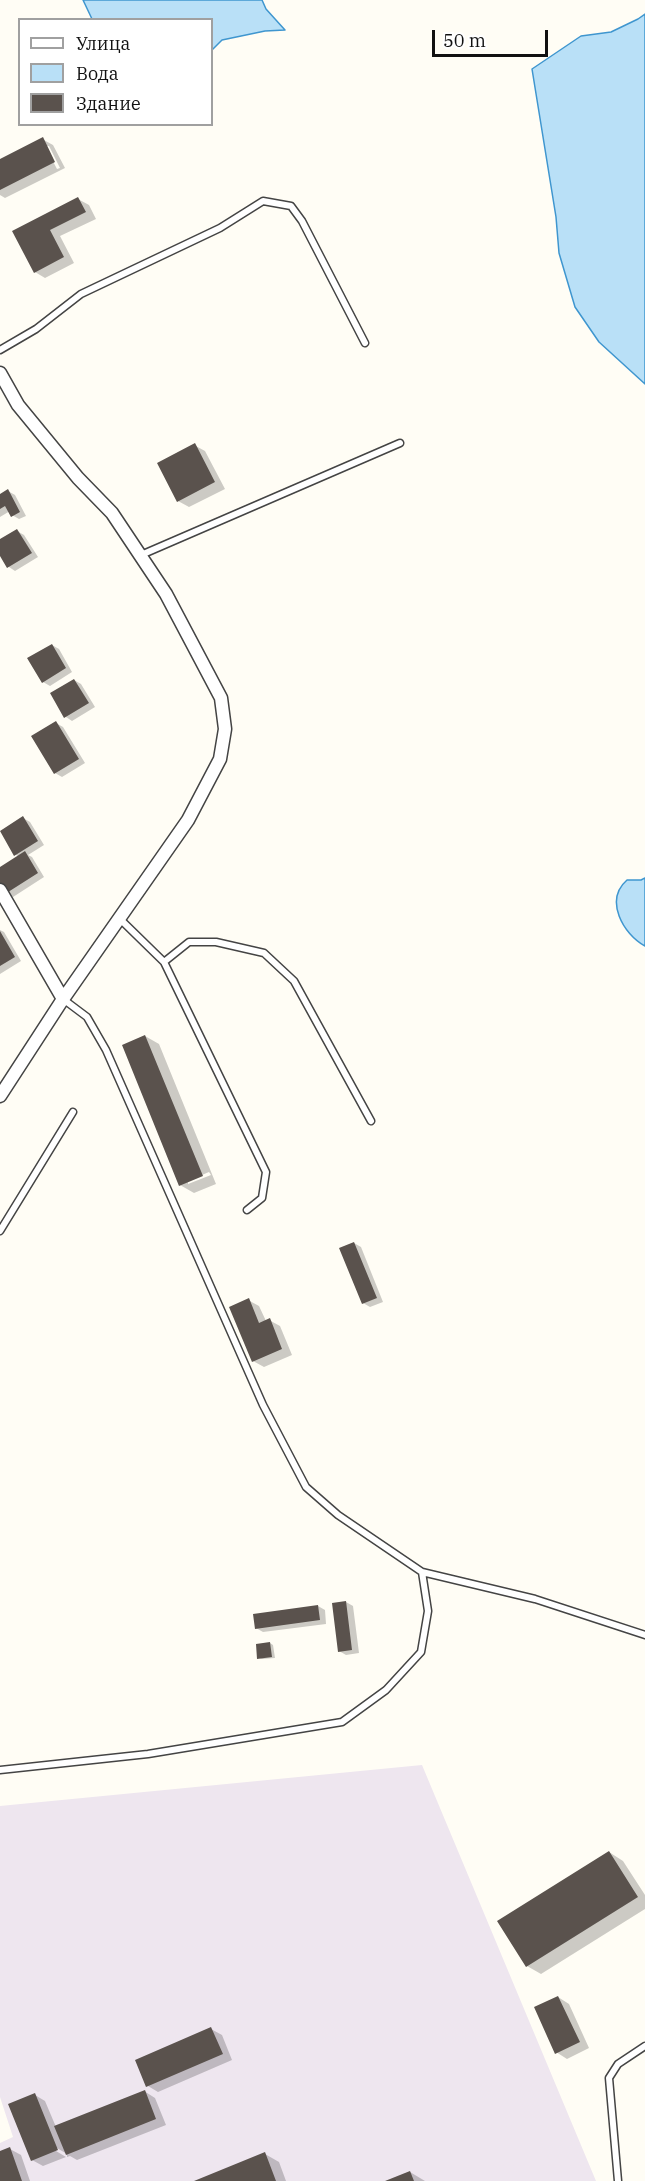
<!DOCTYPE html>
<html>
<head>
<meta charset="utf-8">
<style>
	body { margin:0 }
	#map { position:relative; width:645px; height:2181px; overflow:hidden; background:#fffdf5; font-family:"IBM Plex Serif",serif }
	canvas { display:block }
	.legend { position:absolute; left:18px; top:18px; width:195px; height:108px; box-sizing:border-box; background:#fff; border:2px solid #a0a0a0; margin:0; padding:8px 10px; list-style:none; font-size:18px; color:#111 }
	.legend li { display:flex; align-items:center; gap:12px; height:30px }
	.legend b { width:30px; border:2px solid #a0a0a0 }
	.scale { position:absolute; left:432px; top:30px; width:116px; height:27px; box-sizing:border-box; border:3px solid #111; border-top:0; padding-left:8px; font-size:18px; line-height:21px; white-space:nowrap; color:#111; -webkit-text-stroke:4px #fff; paint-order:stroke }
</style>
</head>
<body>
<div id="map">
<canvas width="645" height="2181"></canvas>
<ul class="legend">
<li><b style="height:8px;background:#fff"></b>Улица</li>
<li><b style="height:16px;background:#b9e0f7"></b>Вода</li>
<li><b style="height:16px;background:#5a524d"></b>Здание</li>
</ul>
<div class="scale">50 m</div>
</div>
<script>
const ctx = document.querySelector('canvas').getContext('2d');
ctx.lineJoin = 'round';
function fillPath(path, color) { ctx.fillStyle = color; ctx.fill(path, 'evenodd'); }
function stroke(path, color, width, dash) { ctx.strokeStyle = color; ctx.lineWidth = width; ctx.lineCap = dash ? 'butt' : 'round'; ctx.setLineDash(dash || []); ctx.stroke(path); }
fillPath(new Path2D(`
	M422 1765 596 2181H0V2143L13 2137 0 2097V1806Z`), '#eee6ef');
const water = new Path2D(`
	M83 0H262L266 9 285 30 265 31 222 40 212 50V20L92 19Z
	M645 14V384L599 342 575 307 559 253 556 217 532 69 581 36 611 32 638 19Z
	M645 878V946C623 934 604 900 627 880H641Z`);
fillPath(water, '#b9e0f7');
stroke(water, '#3f96cf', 1.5);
fillPath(new Path2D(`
	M42 139 53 145 65 168 5 198 0 195V161ZM45 146H49L60 168 57 169Z
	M78 199 89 205 96 219 60 236 74 263 45 278 35 272 14 231Z
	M194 445 205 451 225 489 189 507 178 501Z
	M8 491 15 495 26 516 19 519 12 515 10 511 0 517V495Z
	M17 531 24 535 38 557 15 571 9 567 0 553V541Z
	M52 645 59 649 72 672 50 686 43 682Z
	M74 680 81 684 95 707 72 721 66 717Z
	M56 723 63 727 85 763 62 777 55 773Z
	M23 818 30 822 44 845 28 855 32 857 44 877 13 897 6 893 0 883V869L19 857 15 854Z
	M0 930 4 932 21 961 0 974Z
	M145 1036 159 1044 216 1184 194 1193 180 1185ZM209 1172 211 1175 188 1184V1181Z
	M354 1243 361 1247 383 1302 370 1307 363 1303Z
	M248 1300 259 1306 266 1321 269 1320 280 1326 292 1355 264 1367 253 1361Z
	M346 1602 353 1606 359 1653 346 1655 339 1651Z
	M318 1606 325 1610 326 1624 263 1632 256 1628Z
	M270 1643 273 1645 275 1658 262 1659 259 1658Z
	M609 1852 623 1861 645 1895V1909L541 1974 527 1966Z
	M558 1997 569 2004 589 2048 567 2059 556 2052Z
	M211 2029 222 2035 232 2060 158 2092 148 2086Z
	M144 2091 155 2098 166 2125 77 2160 70 2156 67 2157V2154L52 2145 51 2148 66 2157 43 2166 32 2160 35 2095 45 2101 56 2127Z
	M10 2149 21 2155 30 2181H0V2152Z
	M265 2154 279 2162 286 2181H198Z
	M410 2172 425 2181H389Z`), '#0003');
fillPath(new Path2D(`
	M43 137 55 162 0 190V159Z
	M78 197 86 212 50 230 64 257 34 273 12 231Z
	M195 443 215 482 177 502 157 463Z
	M8 489 20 512 11 517 5 506 0 509V494Z
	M17 529 32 553 7 568 0 556V539Z
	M52 644 66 668 42 683 27 658Z
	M74 679 89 703 64 718 50 693Z
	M56 721 79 759 54 774 31 736Z
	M23 816 38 841 14 856 0 831Z
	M25 851 38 873 5 894 0 886V867Z
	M0 931 15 957 0 966Z
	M145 1035 203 1176 179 1186 122 1045Z
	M354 1242 377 1298 362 1304 339 1248Z
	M249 1298 259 1323 270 1318 282 1349 252 1362 229 1307Z
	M346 1601 352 1650 338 1652 332 1603Z
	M318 1605 320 1620 255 1629 253 1614Z
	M270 1642 272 1657 257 1659 256 1644Z
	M609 1851 638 1897 526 1967 497 1921Z
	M558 1996 580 2042 555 2054 534 2007Z
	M211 2027 223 2054 146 2087 135 2060Z
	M145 2090 156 2119 66 2155 54 2126Z
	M35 2093 58 2150 31 2161 8 2104Z
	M10 2147 22 2181H0V2151Z
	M265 2152 276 2181H194Z
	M410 2171 414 2181H385Z`), '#5a524d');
const lane = new Path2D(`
	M0 350 36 329 81 294 220 228 263 201 291 206 302 221 365 343
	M141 555 400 443
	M120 919 164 962 266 1172 262 1198 247 1210
	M164 962 189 942H216L264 953 294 981 371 1121
	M0 1231 73 1112
	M422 1572 535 1599 645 1635
	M0 1770 148 1754 342 1722 386 1690 421 1652 428 1611 422 1572 338 1515 306 1487 263 1405 106 1050 87 1017 63 999
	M618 2181 609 2078 618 2064 645 2046`);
const street = new Path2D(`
	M0 373 18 405 78 478 112 513 166 594 221 698 225 729 220 759 188 820 63 999 0 1096
	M0 890 63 999`);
stroke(lane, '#444', 9);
stroke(street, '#444', 15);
stroke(lane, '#fff', 6);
stroke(street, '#fff', 12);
</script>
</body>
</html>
